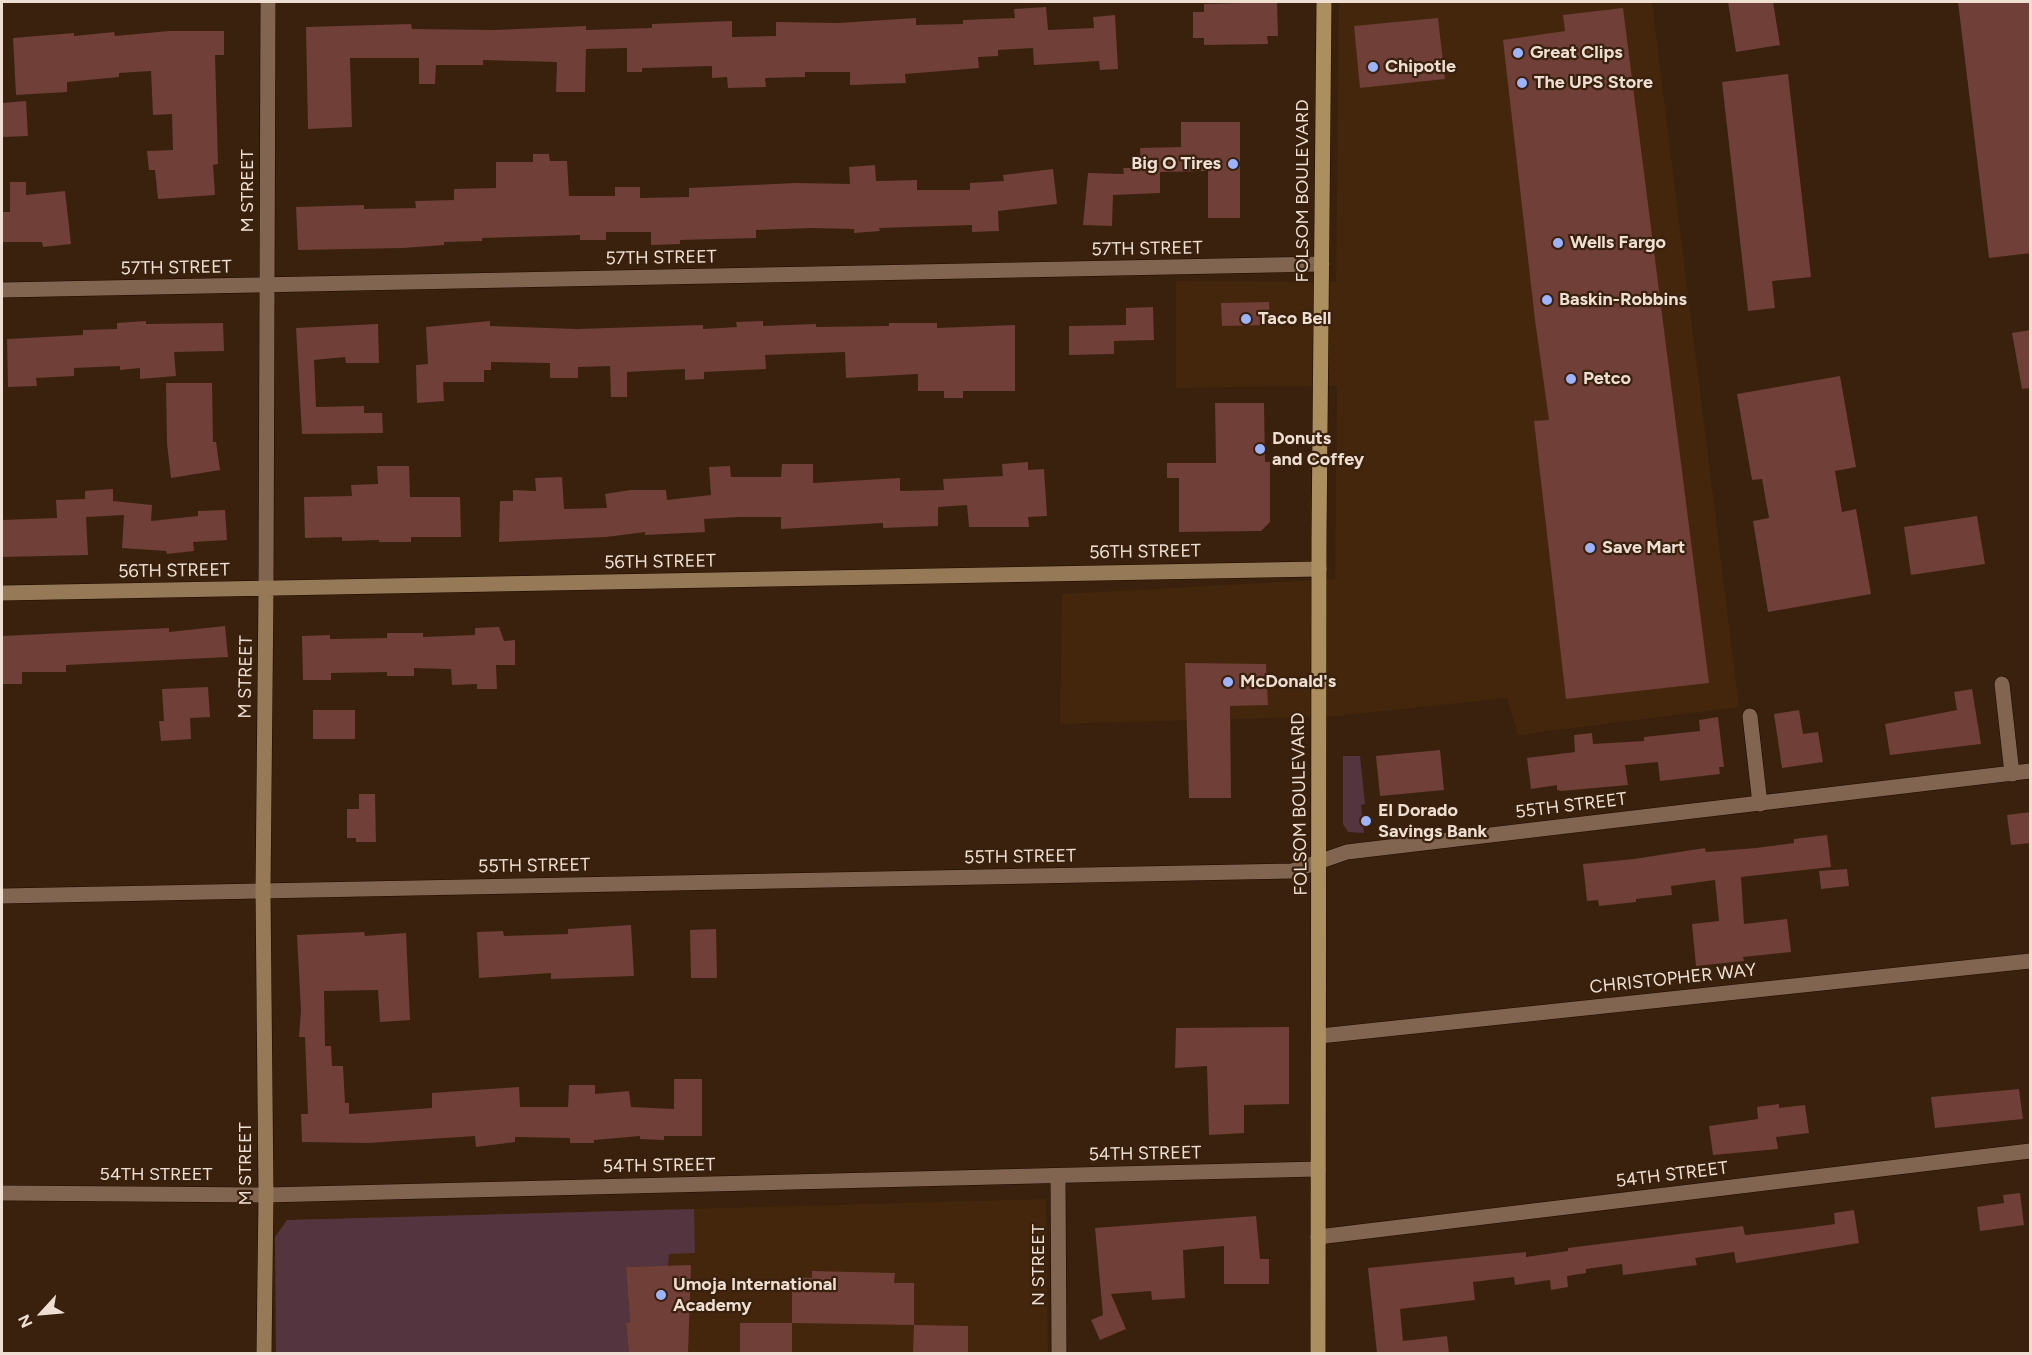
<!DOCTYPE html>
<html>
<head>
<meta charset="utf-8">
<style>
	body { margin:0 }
	#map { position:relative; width:2032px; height:1355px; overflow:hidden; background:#39210d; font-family:Figtree,sans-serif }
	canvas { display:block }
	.frame { position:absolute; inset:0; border:3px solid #efdfd3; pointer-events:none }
	.north { position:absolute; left:12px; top:1283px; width:60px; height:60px; -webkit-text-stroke:4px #39210d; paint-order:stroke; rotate:244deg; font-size:16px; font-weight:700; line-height:24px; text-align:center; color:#efdfd3 }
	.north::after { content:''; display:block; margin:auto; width:21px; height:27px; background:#efdfd3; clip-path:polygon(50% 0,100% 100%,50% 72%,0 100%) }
</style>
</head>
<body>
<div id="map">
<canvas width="2032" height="1355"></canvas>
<div class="frame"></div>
<div class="north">N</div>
</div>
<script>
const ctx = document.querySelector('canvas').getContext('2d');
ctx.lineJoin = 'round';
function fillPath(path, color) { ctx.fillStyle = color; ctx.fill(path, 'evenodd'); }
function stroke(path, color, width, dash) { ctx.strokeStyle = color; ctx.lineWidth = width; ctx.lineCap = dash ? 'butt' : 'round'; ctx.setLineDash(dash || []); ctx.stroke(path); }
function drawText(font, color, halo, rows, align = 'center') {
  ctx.font = font + ' Figtree,sans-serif'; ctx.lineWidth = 4.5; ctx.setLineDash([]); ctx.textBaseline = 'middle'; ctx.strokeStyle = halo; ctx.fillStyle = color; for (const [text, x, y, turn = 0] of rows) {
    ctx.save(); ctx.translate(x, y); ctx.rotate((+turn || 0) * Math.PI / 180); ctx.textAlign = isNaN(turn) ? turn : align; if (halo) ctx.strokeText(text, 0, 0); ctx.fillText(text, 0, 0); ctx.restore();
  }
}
fillPath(new Path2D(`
	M1339 2H1652L1739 707 1518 735 1507 698 1337 716 1060 724 1062 594 1335 579 1337 386 1176 388V281L1336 282Z
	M1046 1199 1048 1353H276L275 1237 287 1220Z`), '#43260c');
fillPath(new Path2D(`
	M1343 756H1360L1365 804 1361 805 1364 833 1348 832 1343 824Z
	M694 1209 695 1253 669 1254 668 1266 626 1267 630 1323 626 1324 629 1353 276 1354 275 1237 287 1220Z`), '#54343e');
fillPath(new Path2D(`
	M1277 2 1278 36H1267L1268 44 1204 45V38H1193V12H1204V4Z
	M1728 2H1773L1780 45 1736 52Z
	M1958 2H2031V253L1989 258Z
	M1046 7 1048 30 1094 28 1093 17 1115 15 1118 69 1100 70 1099 61 1034 65 1033 48 998 50V56L978 57 979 68 905 74 906 83 850 85V72H805V77L765 78 766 87 728 88 727 77 712 78V66L642 68V72H627V48L586 49 585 92H556L557 62 483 60V65H436L435 84H419V58H350L352 127 308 129 306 27 411 24 412 29 495 30 586 26V30L652 28V24L732 21V37L776 36V22L838 23 916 18V25L963 24V20L1015 18 1014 9Z
	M1623 8 1709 683 1566 699 1534 421 1549 420 1535 320 1503 40 1565 31 1563 15Z
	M1438 18 1445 79 1360 88 1354 26Z
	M169 31H224V55H215L218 164 213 165 215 195 158 199 155 170H149L147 151 173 150 172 114 153 115 151 71 119 73V77L67 82V92L16 95 13 38 74 33V36L114 32 115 36Z
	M1788 74 1811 277 1772 281 1775 308 1748 311 1722 82Z
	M26 101 28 136 2 137V103Z
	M1181 122H1240V218H1208V171L1160 172V193L1113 195 1112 226 1083 225 1088 173 1124 174 1123 168H1141L1140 148 1181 147Z
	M533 154H549L550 161H567L569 196H615V187H640V198L689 197V188L796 183 850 184 849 167 875 165 876 181 917 180V190H970V183L1004 181 1003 175 1053 169 1057 204 998 211 999 231 972 232V225L879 228 880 231 854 233V229L812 228 756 230V238L680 240V244L651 245V232H606V240H580V235L482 238V241L444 242V245L403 248 298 250 296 207 364 205V209L416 208 415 201 454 200V189L496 188V162H533Z
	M10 182H26V195L65 191 71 244 43 247 42 242H2V212H10Z
	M1269 302 1270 325 1222 326 1221 303Z
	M1153 307 1154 340 1114 341V354L1069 355V326L1126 325V308Z
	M146 321V324L223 323 224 351 174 352 176 376 140 379V368L120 370V366L74 368V376L36 378 37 386 8 387 7 339 83 335V330L117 329V323Z
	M490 321V326L577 329 703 325V329L737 327 736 322 763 321V326L816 324V327L889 326V323H937V328L1015 325V391H963V398H944V391H918V374L846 378 845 352 765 355 766 369 704 372V379L685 380V369L627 372V397H611L610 366 578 367V378H550V363L491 362V370H484V382H443L444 401 417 403 416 365 428 364 426 327Z
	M378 324 379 363H346L345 357 314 360 316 407 364 406V413H382L383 433 302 434 296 328Z
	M2031 330V388L2022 389 2012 333Z
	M1840 376 1856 467 1835 471 1842 512 1856 509 1871 594 1768 612 1753 521 1769 518 1762 479 1752 480 1737 394Z
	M166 383H212L213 442H216L220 470 171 478 167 444Z
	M1215 403H1264L1265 462H1270V522L1261 531 1179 532V478H1167V463H1216Z
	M1028 462V470L1044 469 1047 516 1028 517 1029 527H969L967 505 938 507V526L883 528V523L781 529V517H740L704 519 705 532 645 535V532L606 537 499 542 500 501H513V490L536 491 535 478 562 477 564 509 607 508 605 494 630 490H666L667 500 711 495 709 467 730 466 731 477H781L782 464H813V483L900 478V491L944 490 943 479 1003 476 1002 464Z
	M377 466H409L410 497H460L461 537H411V542H379V540L342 541V537L305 538 304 497 352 496 351 485 378 484Z
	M113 489V501L152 505 151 521 198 516V511L225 510 227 540 193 542 194 551 167 554 166 551 122 548 124 515 86 517 88 555 2 557V520L57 518 56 500 85 499V491Z
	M1977 516 1985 564 1911 575 1904 527Z
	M225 626 228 657 66 665V672H22V684H2V636L169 628V632Z
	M499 627 504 641 515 640V665H496L497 689H477V684L452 685 451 669H449L414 668V676H387V672L331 673V680H303L302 636 330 635V639L387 638V633H423V637L475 635V628Z
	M1185 663 1266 664 1268 705 1230 706 1231 798H1189Z
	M208 687 210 717 190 718 191 739 161 741 159 721H164L162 689Z
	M1972 689 1981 744 1890 755 1885 724 1957 710 1954 692Z
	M313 710H355V739H313Z
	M1799 710 1803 734 1818 732 1823 762 1782 768 1774 714Z
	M1718 717 1724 767H1719L1720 774 1660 781 1658 762 1625 765 1628 785 1561 791 1557 790V785L1531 789 1527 758 1575 752 1574 735 1592 733 1593 744 1644 741V737L1700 731 1699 720Z
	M1440 750 1444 790 1380 796 1376 756Z
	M359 794H375L376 842H356V838H347V809H359Z
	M2031 812V843L2011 845 2007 815Z
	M1827 835 1831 867 1741 877 1744 924 1787 919 1791 952 1743 957 1744 961 1696 966 1692 924 1719 921 1715 880 1671 886 1672 895 1636 899V902L1599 906 1598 900 1587 901 1583 864 1634 859 1705 848 1706 852 1756 848 1794 843V839Z
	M1847 869 1849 886 1821 889 1819 871Z
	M631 925 634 976 551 979V973L479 978 477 932 503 931 504 936 568 934V929Z
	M716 929 717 978H691L690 930Z
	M364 932 365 936 406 933 410 1020 380 1022 378 990 324 991 325 1046H331L332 1066H343L345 1103H349V1114L432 1108V1093L519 1087 520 1107H568L569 1085H595V1094L629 1091 631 1107 674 1109V1079H702V1136H664V1140L640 1139V1136L594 1140V1143H570V1138L515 1137V1142L476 1147 475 1136 368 1143 302 1142 301 1114H308L305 1037H299L301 1011 297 935Z
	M1289 1027V1104L1244 1105V1133L1209 1135 1207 1066 1175 1068 1176 1028Z
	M2019 1089 2023 1119 1935 1128 1931 1097Z
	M1779 1104V1108L1805 1105 1809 1133 1776 1137 1778 1149 1713 1155 1709 1126 1758 1119 1757 1107Z
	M2020 1193 2024 1225 1980 1231 1977 1207 2004 1203 2003 1195Z
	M1854 1210 1859 1243 1736 1263 1734 1252 1695 1258 1697 1265 1623 1275 1622 1264 1586 1269V1273L1567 1276 1568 1287 1551 1290 1550 1280 1515 1285 1514 1277 1473 1282 1475 1300 1400 1309 1403 1341 1447 1336 1449 1353H1377L1368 1268 1526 1252V1257L1568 1251V1248L1743 1226 1745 1235 1799 1229 1835 1224 1834 1213Z
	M1256 1216 1260 1259H1269V1284H1224V1246L1183 1250 1185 1298 1152 1300 1151 1291 1111 1294 1126 1329 1100 1340 1091 1320 1103 1315 1095 1228Z
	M691 1265 688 1353H629L626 1323H630L626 1267Z
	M812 1271 895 1273 894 1283H914V1325L792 1323V1353H740V1323H792V1277L812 1278Z
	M914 1325 968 1326V1353H913Z`), '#6f3f38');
const street = new Path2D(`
	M2 290 1322 264
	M266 590 268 2
	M2002 684 2012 774
	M1750 716 1760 804
	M2 896 1292 871 1347 852 2030 771
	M1320 1036 2030 961
	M1058 1176 1059 1354
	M2 1193 266 1195 1318 1169
	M1318 1237 2030 1151`);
const secondary = new Path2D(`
	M2 593 1319 569
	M264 1354 266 1195 263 891 266 590`);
const primary = new Path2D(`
	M1318 1354 1319 538 1324 2`);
stroke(street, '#1f0a00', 16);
stroke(secondary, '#1f0a00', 16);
stroke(primary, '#1f0a00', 16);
stroke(street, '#816550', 15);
stroke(secondary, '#967a57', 15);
stroke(primary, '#ab8f5e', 15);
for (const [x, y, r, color] of [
	[1518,53,6,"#9db4fd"],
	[1373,67,6,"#9db4fd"],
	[1522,83,6,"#9db4fd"],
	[1233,164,6,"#9db4fd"],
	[1558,243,6,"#9db4fd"],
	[1547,300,6,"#9db4fd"],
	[1246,319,6,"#9db4fd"],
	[1571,379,6,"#9db4fd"],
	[1260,449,6,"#9db4fd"],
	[1590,548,6,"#9db4fd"],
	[1228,682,6,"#9db4fd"],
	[1366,821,6,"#9db4fd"],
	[661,1295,6,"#9db4fd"]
]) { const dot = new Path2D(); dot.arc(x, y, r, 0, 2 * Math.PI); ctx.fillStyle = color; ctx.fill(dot); stroke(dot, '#39210d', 2); }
drawText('bold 18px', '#efdfd3', '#39210d', [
	["Great Clips",1530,53],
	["Chipotle",1385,67],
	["The UPS Store",1534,83],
	["Big O Tires",1221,164,"right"],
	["Wells Fargo",1570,243],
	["Baskin-Robbins",1559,300],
	["Taco Bell",1258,319],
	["Petco",1583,379],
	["Donuts",1272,439],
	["and Coffey",1272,460],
	["Save Mart",1602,548],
	["McDonald's",1240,682],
	["El Dorado",1378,811],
	["Savings Bank",1378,832],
	["Umoja International",673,1285],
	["Academy",673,1306]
], 'left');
drawText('18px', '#efdfd3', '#39210d', [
	["M STREET",248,191,-90],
	["FOLSOM BOULEVARD",1303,191,-90],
	["57TH STREET",1147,249,-1],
	["57TH STREET",661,258,-1],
	["57TH STREET",176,268,-1],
	["56TH STREET",1145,552,-1],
	["56TH STREET",660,562,-1],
	["56TH STREET",174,571,-1],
	["M STREET",246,677,-89],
	["FOLSOM BOULEVARD",1300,804,-91],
	["55TH STREET",1571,806,-7],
	["55TH STREET",1020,857,-1],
	["55TH STREET",534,866,-1],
	["CHRISTOPHER WAY",1673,979,-6],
	["54TH STREET",1145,1154,-1],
	["M STREET",246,1164,-90],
	["54TH STREET",659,1166,-1],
	["54TH STREET",156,1175],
	["54TH STREET",1672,1175,-7],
	["N STREET",1039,1265,-90]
]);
</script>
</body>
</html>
